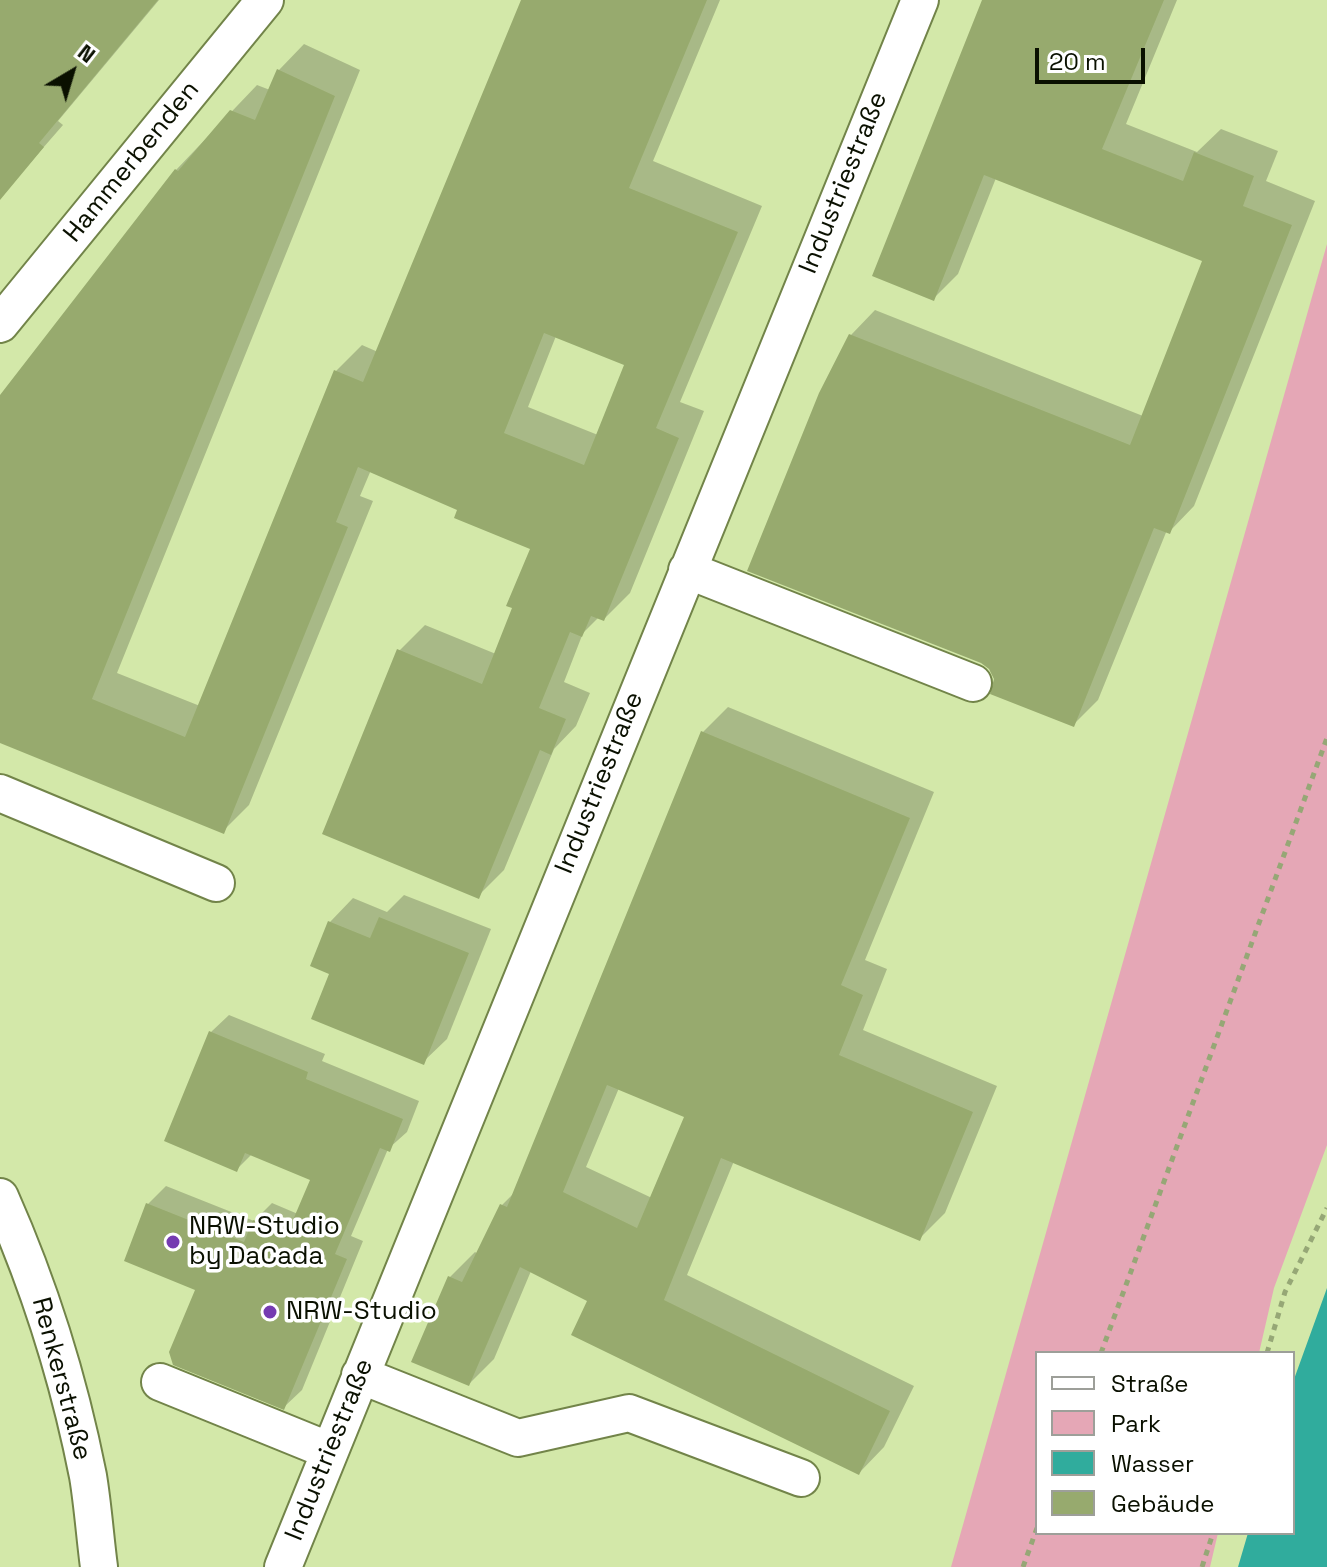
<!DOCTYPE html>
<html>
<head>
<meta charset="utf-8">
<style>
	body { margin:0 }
	#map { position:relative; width:1327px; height:1567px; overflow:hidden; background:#d3e8a9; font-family:"Space Grotesk",sans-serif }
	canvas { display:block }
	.legend { position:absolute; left:1035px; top:1351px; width:260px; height:184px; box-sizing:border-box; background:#fff; border:2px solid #9d9f99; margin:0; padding:10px 14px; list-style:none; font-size:24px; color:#0a1000 }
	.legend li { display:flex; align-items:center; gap:16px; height:40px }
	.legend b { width:40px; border:2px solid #9d9f99 }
	.north { position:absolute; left:32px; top:32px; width:80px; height:80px; -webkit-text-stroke:6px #fff; paint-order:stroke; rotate:38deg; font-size:22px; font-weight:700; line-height:32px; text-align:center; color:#0a1000 }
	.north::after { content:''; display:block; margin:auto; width:28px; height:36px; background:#0a1000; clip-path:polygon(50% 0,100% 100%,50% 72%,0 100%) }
	.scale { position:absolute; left:1035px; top:48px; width:110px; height:36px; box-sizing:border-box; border:4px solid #0a1000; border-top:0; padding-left:10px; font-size:24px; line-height:28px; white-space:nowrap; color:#0a1000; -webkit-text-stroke:6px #fff; paint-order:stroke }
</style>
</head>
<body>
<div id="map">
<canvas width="1327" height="1567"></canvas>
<ul class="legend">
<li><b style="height:10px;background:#fff"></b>Straße</li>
<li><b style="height:22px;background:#e5a7b6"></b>Park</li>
<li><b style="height:22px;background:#30ac9d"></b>Wasser</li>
<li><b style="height:22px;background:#97aa6e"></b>Gebäude</li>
</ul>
<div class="north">N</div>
<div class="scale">20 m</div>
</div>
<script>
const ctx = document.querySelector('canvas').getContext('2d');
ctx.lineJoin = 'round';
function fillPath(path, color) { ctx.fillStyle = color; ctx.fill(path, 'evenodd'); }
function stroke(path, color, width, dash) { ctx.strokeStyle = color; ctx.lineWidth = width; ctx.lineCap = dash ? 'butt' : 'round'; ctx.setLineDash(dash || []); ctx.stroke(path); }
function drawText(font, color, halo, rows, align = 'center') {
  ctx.font = font + ' "Space Grotesk",sans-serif'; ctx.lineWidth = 7; ctx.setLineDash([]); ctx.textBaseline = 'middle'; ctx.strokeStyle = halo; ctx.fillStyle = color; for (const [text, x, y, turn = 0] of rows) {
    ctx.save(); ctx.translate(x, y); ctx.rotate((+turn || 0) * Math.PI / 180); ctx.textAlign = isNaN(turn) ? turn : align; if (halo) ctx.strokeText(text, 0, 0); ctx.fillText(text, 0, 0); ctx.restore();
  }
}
fillPath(new Path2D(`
	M1327 244V1145L1274 1288 1259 1353H1037V1533H1218L1210 1567H951Z`), '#e5a7b6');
fillPath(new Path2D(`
	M1327 1288V1567H1238L1248 1533H1293V1382Z`), '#30ac9d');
fillPath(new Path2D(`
	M0 0H159L58 121 63 125 9 187 0 179Z
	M523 0H720L653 161 762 206 680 402 704 411 630 593 604 619 599 617 583 633 564 682 590 693 576 726 554 749 504 870 478 896 399 651 425 625 496 654 515 607 532 548 460 509 371 470 360 496 373 501 249 805 223 831 0 741V399L176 170 257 85 270 90 279 70 304 44 360 70 117 673 200 706 336 371 362 345 378 352ZM556 336 627 364 598 435 528 407Z
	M984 0H1177L1126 124 1197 152 1221 129 1278 151 1266 181 1315 201 1194 506 1170 531 1167 530 1098 700 1073 725 996 679 851 335 875 310 1143 416 1205 260 996 178 958 274 933 299Z
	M728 707 934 792 865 960 887 969 863 1030 997 1086 945 1213 919 1239 734 1161 687 1275 914 1386 884 1447 859 1473 590 1300 531 1271 494 1359 469 1384 450 1277 475 1252 478 1254 502 1205 515 1192 703 732ZM619 1088 686 1116 652 1198 586 1167Z
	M404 895 491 929 447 1039 423 1062 332 972 330 922 353 898 387 912Z
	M229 1015 325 1054 322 1061 419 1101 407 1132 388 1149 351 1236 363 1241 302 1390 284 1407 198 1288 148 1204 166 1186 254 1221 272 1203 298 1214 313 1179 252 1154 237 1169 211 1032Z`), '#0003');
fillPath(new Path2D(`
	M0 0H158L39 143 44 147 0 200Z
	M521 0H707L629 188 738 232 656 428 679 438 604 621 591 616 582 637 570 632 539 708 566 719 551 755 540 750 479 899 322 834 397 649 482 684 512 608 506 606 530 549 454 518 457 510 358 467 336 522 348 527 224 834 0 743V395L175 169 178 171 230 110 255 120 277 69 335 96 92 699 185 737 334 370 363 382ZM544 333 624 365 584 465 504 433Z
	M982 0H1164L1102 149 1183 181 1194 152 1254 176 1243 206 1292 225 1170 534 1154 528 1074 727 990 694 994 679 989 669 981 663 747 571 819 393 849 334 1130 445 1202 261 984 175 934 301 872 276Z
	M701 731 910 818 841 985 863 995 839 1055 973 1112 920 1241 721 1158 664 1300 890 1411 859 1475 571 1335 587 1301 520 1267 469 1386 411 1362 448 1276 462 1282 500 1204 507 1207ZM607 1085 684 1117 637 1228 563 1192Z
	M379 917 469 953 424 1065 311 1019 329 974 310 966 328 921 370 938Z
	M209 1031 308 1072 306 1079 403 1119 390 1152 380 1148 335 1254 347 1259 284 1410 173 1365 169 1352 195 1290 124 1261 146 1203 244 1242 253 1220 287 1234 310 1180 245 1153 237 1172 164 1141Z`), '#97aa6e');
const minor = new Path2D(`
	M0 324 265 0
	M687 570 973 683
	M0 793 216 883
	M0 1197C40 1287 69 1380 88 1476 93 1506 95 1537 99 1567
	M360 1375 518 1438 629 1413 801 1478
	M160 1382 330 1451
	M283 1567 920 0`);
stroke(minor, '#728449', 40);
stroke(new Path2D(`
	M1101 1353 1327 738
	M1267 1353 1285 1292 1327 1208
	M1023 1567 1037 1528
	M1202 1567 1213 1533`), '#96a776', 5, [6, 6]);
stroke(minor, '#fff', 36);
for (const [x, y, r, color] of [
	[173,1242,8,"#753bb1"],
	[270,1312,8,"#753bb1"]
]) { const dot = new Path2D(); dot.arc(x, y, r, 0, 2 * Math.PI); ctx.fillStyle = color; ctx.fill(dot); stroke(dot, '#fff', 3); }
drawText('26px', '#0a1000', '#fff', [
	["Hammerbenden",132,162,-51],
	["Industriestraße",844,183,-68],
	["Industriestraße",600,783,-68],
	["Renkerstraße",61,1379,75],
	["Industriestraße",330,1450,-68]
]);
drawText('26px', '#0a1000', '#fff', [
	["NRW-Studio",189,1227],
	["by DaCada",189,1257],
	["NRW-Studio",286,1312]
], 'left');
</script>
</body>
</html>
